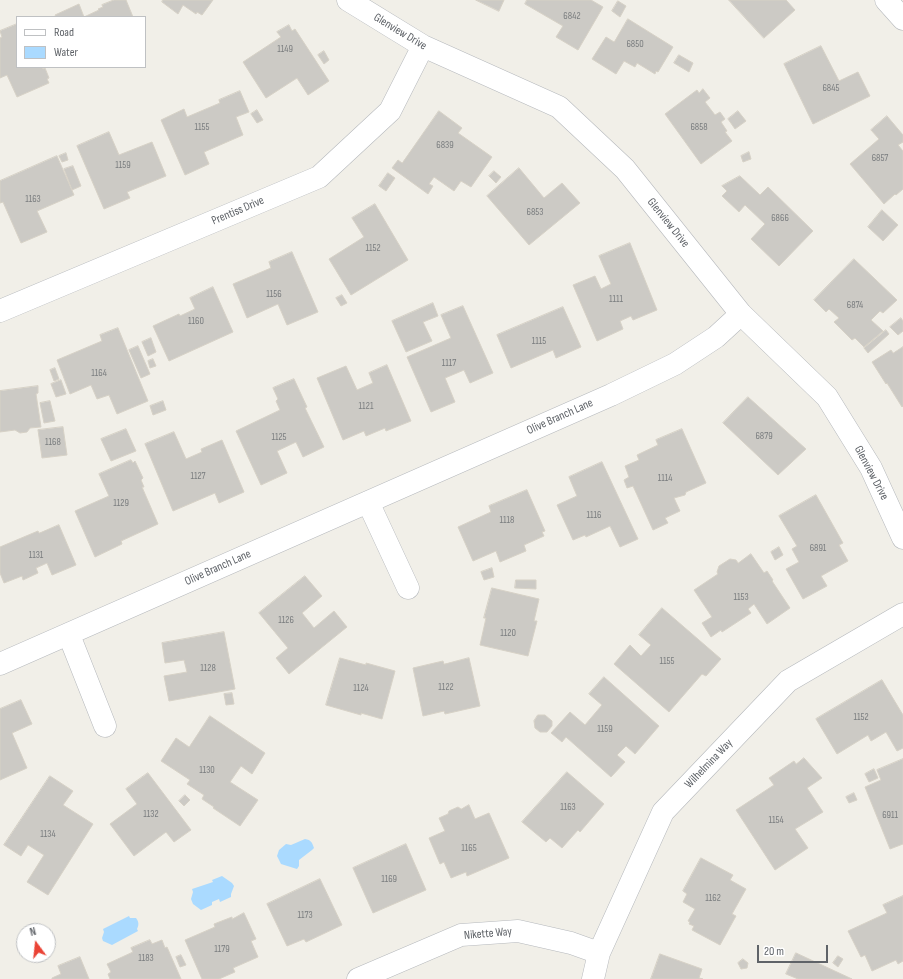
<!DOCTYPE html>
<html>
<head>
<meta charset="utf-8">
<style>
	body { margin:0 }
	#map { position:relative; width:903px; height:979px; overflow:hidden; background:#f1efe8; font-family:"Sofia Sans Condensed",sans-serif }
	canvas { display:block }
	.legend { position:absolute; left:16px; top:16px; width:130px; height:52px; box-sizing:border-box; background:#fff; border:1px solid #bfc1c3; margin:0; padding:5px 7px; list-style:none; font-size:12px; color:#5f6368 }
	.legend li { display:flex; align-items:center; gap:8px; height:20px }
	.legend b { width:20px; border:1px solid #bfc1c3 }
	.north { position:absolute; left:16px; top:923px; width:40px; height:40px; box-sizing:border-box; background:#fff; border:1px solid #bfc1c3; border-radius:50%; rotate:345deg; font-size:11px; font-weight:700; line-height:16px; text-align:center; color:#5f6368 }
	.north::after { content:''; display:block; margin:auto; width:14px; height:18px; background:#ea4335; clip-path:polygon(50% 0,100% 100%,50% 72%,0 100%) }
	.scale { position:absolute; left:757px; top:945px; width:71px; height:18px; box-sizing:border-box; border:2px solid #5f6368; border-top:0; padding-left:5px; font-size:12px; line-height:14px; white-space:nowrap; color:#5f6368; -webkit-text-stroke:3px #fff; paint-order:stroke }
</style>
</head>
<body>
<div id="map">
<canvas width="903" height="979"></canvas>
<ul class="legend">
<li><b style="height:5px;background:#fff"></b>Road</li>
<li><b style="height:11px;background:#aadaff"></b>Water</li>
</ul>
<div class="north">N</div>
<div class="scale">20 m</div>
</div>
<script>
const ctx = document.querySelector('canvas').getContext('2d');
ctx.lineJoin = 'round';
function fillPath(path, color) { ctx.fillStyle = color; ctx.fill(path, 'evenodd'); }
function stroke(path, color, width, dash) { ctx.strokeStyle = color; ctx.lineWidth = width; ctx.lineCap = dash ? 'butt' : 'round'; ctx.setLineDash(dash || []); ctx.stroke(path); }
function drawText(font, color, halo, rows, align = 'center') {
  ctx.font = font + ' "Sofia Sans Condensed",sans-serif'; ctx.lineWidth = 4; ctx.setLineDash([]); ctx.textBaseline = 'middle'; ctx.strokeStyle = halo; ctx.fillStyle = color; for (const [text, x, y, turn = 0] of rows) {
    ctx.save(); ctx.translate(x, y); ctx.rotate((+turn || 0) * Math.PI / 180); ctx.textAlign = isNaN(turn) ? turn : align; if (halo) ctx.strokeText(text, 0, 0); ctx.fillText(text, 0, 0); ctx.restore();
  }
}
fillPath(new Path2D(`
	M305 839C311 840 312 842 314 848L312 850 299 860V866L297 869 281 864 277 856 279 850 286 844 291 845Z
	M222 876 232 883 234 886 231 894V897L220 902 219 899 212 902V905L201 910 193 904 191 899 193 892 192 889 213 882 212 880Z
	M129 916 130 918H136C139 922 139 925 137 929L138 931 112 945 103 941 102 938 104 932 103 929Z`), '#aadaff');
const building = new Path2D(`
	M114 0H126L133 17H56L55 15 79 4 84 17 99 10 98 9 103 7 102 5Z
	M163 0H213L202 15 197 12 196 14 183 5 178 14 162 2Z
	M476 0H504L499 11Z
	M527 0H591L603 7 578 50 556 37 563 26 525 4Z
	M729 0H786L795 10 764 38Z
	M618 1 626 6 620 17 612 11Z
	M628 19 673 47 658 72 656 71 655 74 637 63 635 67 624 61 616 74 592 59 606 37 614 42Z
	M17 24V67H42L43 69 45 68 49 78 47 79 49 83 17 97 7 75 0 78V38L2 37 0 31Z
	M289 25 292 31 295 29 329 81 308 95 297 78 266 98 243 62 281 37 277 32Z
	M821 46 839 81 858 72 870 96 813 124 784 64Z
	M324 51 329 60 324 64 318 55Z
	M679 55 693 63 689 72 674 63Z
	M703 89 710 98 705 102 715 115 720 112 725 119 721 122 727 131 725 132 732 141 701 164 665 114 697 90 699 93Z
	M240 91 249 112 236 117 243 135 204 152 209 164 185 175 161 120 184 109 187 117 220 103 219 100Z
	M257 110 263 120 257 123 251 114Z
	M439 111 462 128 458 133 492 157 471 187 461 181 454 191 434 177 429 184 433 186 428 194 392 168 398 160 402 163Z
	M738 111 746 121 735 129 728 119Z
	M887 116 903 135V142L898 145 903 151V189L896 195 895 194 884 204 850 164 879 139 871 130Z
	M109 132 119 155 152 142 166 176 127 192 130 198 104 209 77 146Z
	M749 152 751 159 743 162 741 156Z
	M66 153 68 160 62 162 59 156Z
	M57 156 74 195 37 211 47 232 21 243 3 202 0 203V181Z
	M73 166 81 186 72 190 64 169Z
	M519 168 544 198 562 183 580 203 529 245 487 196Z
	M494 171 501 177 496 183 489 176Z
	M388 173 395 178 386 191 379 186Z
	M740 176 760 195 768 187 813 231 779 266 751 239 765 224 745 205 739 212 722 196 727 191 722 186Z
	M375 204 408 260 351 295 329 259 364 237 352 218Z
	M882 210 898 225 883 241 868 227Z
	M630 243 657 310 633 320 631 316 620 321 623 329 597 341 573 285 595 276 601 289 611 284 599 256Z
	M292 252 318 312 287 325 278 304 247 318 233 284 271 268 269 262Z
	M854 259 897 300 883 313 880 311 871 320 883 331 864 347 855 338 852 340 834 322 839 318 829 309 826 312 814 300Z
	M213 287 233 332 169 361 153 326 179 314 180 316 195 309 190 298Z
	M342 295 347 303 341 306 336 298Z
	M433 303 438 316 423 322 432 341 406 352 392 321Z
	M463 306 493 373 470 383 464 370 445 378 455 402 431 412 407 357 451 338 441 315Z
	M563 307 581 347 556 358 553 350 511 368 497 335Z
	M901 318 903 321V331L898 335 890 327Z
	M118 328 148 401 117 414 109 395 97 399 91 385 70 394 57 360 102 341 100 335Z
	M886 330 889 334 868 353 864 348Z
	M151 338 156 352 148 356 142 342Z
	M138 346 150 374 141 378 129 350Z
	M903 347V406L902 407 887 383 886 384 872 362 891 350 893 353Z
	M153 359 156 366 150 368 148 361Z
	M387 365 411 421 386 431 385 428 366 436 364 431 343 440 317 378 346 366 357 390 373 383 369 373Z
	M55 368 59 379 54 381 50 370Z
	M294 379 307 407 305 408 324 447 303 457 296 442 277 451 287 473 261 485 236 431 280 410 276 401 278 399 273 388Z
	M61 380 66 394 56 397 51 384Z
	M38 386V393L36 394 41 427 30 428 27 432 20 433 15 430 0 432V391Z
	M748 397 806 449 778 475 723 423Z
	M50 401 55 421 44 423 40 403Z
	M163 401 166 410 153 415 150 406Z
	M63 427 67 455 42 458 38 430Z
	M126 429 136 451 111 461 101 439Z
	M682 429 706 483 686 492 685 495 674 498 680 511 665 518 668 523 653 530 633 486 627 488 624 480 629 477 625 466 639 460 637 455 658 445 656 440Z
	M174 432 186 459 202 452 201 449 222 440 244 492 219 503 215 493 173 511 145 444Z
	M131 460 133 463 135 461 143 478 141 480 144 487H142L158 524 121 541 122 544 95 557 75 511 109 496 99 474Z
	M602 462 638 539 620 547 610 526 586 537 585 535 573 540 557 505 577 496 569 477Z
	M527 490 545 531 542 532 544 536 524 545 526 551 500 562 496 551 473 561 458 527 491 512 489 506Z
	M816 495 843 543 839 545 848 561 821 576 827 586 803 599 786 569 799 562 792 549 797 546 779 516Z
	M59 525 76 565 52 575 47 563 36 568 38 573 23 580 22 576 4 583 0 573V547L38 531 39 533Z
	M779 547 783 555 775 560 771 552Z
	M751 554 764 573 767 571 773 580 772 581 790 608 767 624 754 604 748 609 751 613 722 632 721 630 711 637 702 623 712 617 694 590 718 574 717 572 719 566 730 559 736 560 738 563Z
	M492 568 494 577 484 580 481 572Z
	M305 576 322 596 302 613 314 628 334 611 347 627 289 674 276 658 288 648 259 613Z
	M516 580H536V589L515 588Z
	M492 588 539 599 534 621H537L528 656 480 645 486 618H484Z
	M662 608 721 659 706 676 702 674 669 712 614 664 630 645 641 656 651 645 639 635Z
	M224 632 235 689 169 701 164 676 187 672 184 660 165 663 162 643Z
	M340 658 366 665V663L395 671 382 719 361 713V715L326 705Z
	M469 658 480 706 445 714 444 711 423 716 413 668 443 661 444 664Z
	M604 677 659 726 635 754 626 746 617 755 625 762 611 777 566 737 562 742 551 733 570 712 585 725 602 705 589 694Z
	M882 680 903 715V748L897 751 886 732 871 741 868 735 837 754 816 719Z
	M232 693 234 704 226 705 224 694Z
	M21 700 32 724 12 733 27 768 0 780V709Z
	M538 715H545L552 721V726L547 732H540L535 728 534 721Z
	M210 716 265 753 252 774 241 766 230 782 258 800 240 826 213 808 214 807 202 799 204 795 187 784 190 780 161 761 176 738 189 747Z
	M804 758 822 778 807 788 823 812 795 829 808 848 775 870 736 810 774 785 769 778 794 761 796 764Z
	M903 759V844L890 849 865 787 881 780 877 770Z
	M874 769 878 778 869 782 865 774Z
	M567 772 604 804 580 832 578 830 562 848 550 838 546 842 522 822Z
	M148 773 191 830 174 842 166 832 134 856 110 824 137 804 126 789Z
	M50 776 73 791 63 805 93 824 48 895 27 882 44 855 28 845 21 856 4 845Z
	M854 793 857 800 849 803 846 797Z
	M185 795 190 800 184 806 179 801Z
	M469 805 475 819 489 813 509 858 467 876 466 872 451 878 444 862 440 864 429 838 445 831 439 818 448 814 449 811 458 807 461 809Z
	M406 844 426 890 373 913 353 868Z
	M701 858 733 875 730 880 746 889 732 914 736 916 720 945 692 930 694 926 689 924 690 922 688 921 695 909 683 902 687 894 683 891Z
	M320 879 342 925 306 942 304 939 287 946 267 904Z
	M903 896V961L898 964 896 960 872 971 865 955 861 957 848 931 887 913 883 905Z
	M244 913 256 939 251 941 258 957 233 968 235 972 219 979H202L185 940 215 927 214 924 232 917V919Z
	M150 940 152 944 162 940 165 948 167 947 181 979H110L108 974 111 972 107 964 133 952 131 948Z
	M796 953 852 979H798L786 974Z
	M660 954 702 969 699 978 703 979H651Z
	M181 955 186 965 180 967 176 957Z
	M838 956 843 959 838 967 833 963Z
	M80 957 89 979H52V978L61 974 58 966Z
	M743 959 748 963 747 968 741 969 738 963Z`);
fillPath(building, '#cccac5');
stroke(building, '#d6d1c6', 1);
const minor = new Path2D(`
	M348 0 423 46 559 107 625 169 741 314 827 397 871 468 903 538
	M886 0 903 19
	M0 311 319 177 390 111 423 46
	M368 502 408 588
	M69 635 105 726
	M0 664 611 395 675 364 716 337 741 314
	M358 979 461 935 518 931 571 943 599 953
	M593 979 599 953 663 812 788 681 903 614`);
stroke(minor, '#b5b8bc', 23);
stroke(minor, '#fff', 22);
drawText('10px', '#7a7d7f', null, [
	["6842",572,16],
	["6850",635,44],
	["1149",285,49],
	["6845",831,88],
	["1155",202,127],
	["6858",699,127],
	["6839",445,145],
	["6857",880,158],
	["1159",123,165],
	["1163",33,199],
	["6853",535,212],
	["6866",780,218],
	["1152",373,248],
	["1156",274,294],
	["1111",616,299],
	["6874",855,305],
	["1160",196,321],
	["1115",539,341],
	["1117",449,363],
	["1164",99,373],
	["1121",366,406],
	["6879",764,436],
	["1125",279,437],
	["1168",53,442],
	["1127",198,476],
	["1114",665,478],
	["1129",121,503],
	["1116",594,515],
	["1118",507,520],
	["6891",818,548],
	["1131",36,555],
	["1153",741,597],
	["1126",286,620],
	["1120",508,633],
	["1155",667,661],
	["1128",208,668],
	["1122",446,687],
	["1124",361,688],
	["1152",861,717],
	["1159",605,729],
	["1130",207,770],
	["1163",568,807],
	["1132",151,814],
	["6911",890,815],
	["1154",776,820],
	["1134",48,834],
	["1165",469,848],
	["1169",389,879],
	["1162",713,898],
	["1173",305,915],
	["1179",222,949],
	["1183",146,958]
]);
drawText('12px', '#5f6368', '#fff', [
	["Glenview Drive",400,32,31],
	["Prentiss Drive",238,211,-23],
	["Glenview Drive",668,223,51],
	["Olive Branch Lane",560,417,-24],
	["Glenview Drive",871,473,62],
	["Olive Branch Lane",218,568,-24],
	["Wilhelmina Way",709,764,-46],
	["Nikette Way",488,934,-5]
]);
</script>
</body>
</html>
